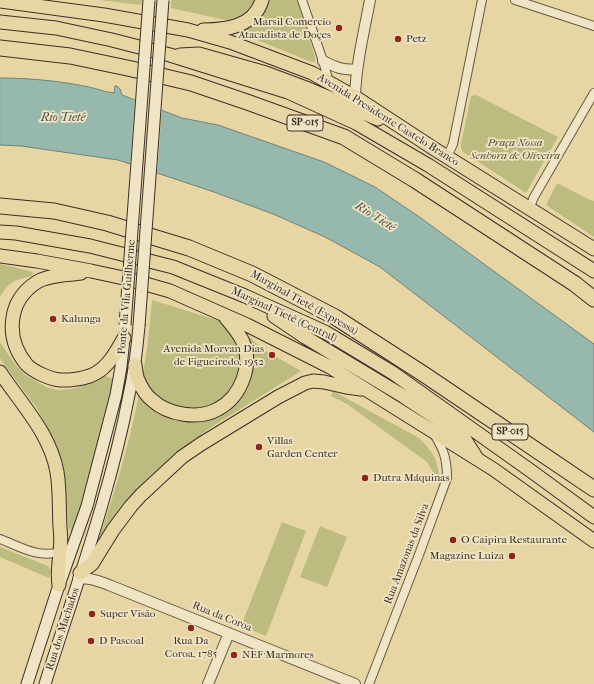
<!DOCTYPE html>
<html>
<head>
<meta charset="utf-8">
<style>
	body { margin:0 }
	canvas { display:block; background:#e7d6a3 }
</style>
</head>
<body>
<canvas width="594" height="684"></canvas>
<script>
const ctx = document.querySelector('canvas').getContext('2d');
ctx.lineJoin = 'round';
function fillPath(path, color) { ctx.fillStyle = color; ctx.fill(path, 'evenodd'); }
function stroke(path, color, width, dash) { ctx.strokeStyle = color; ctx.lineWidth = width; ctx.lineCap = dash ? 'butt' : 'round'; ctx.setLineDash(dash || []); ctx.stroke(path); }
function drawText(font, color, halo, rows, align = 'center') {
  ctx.font = font + ' "IM FELL French Canon",serif'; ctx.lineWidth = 3.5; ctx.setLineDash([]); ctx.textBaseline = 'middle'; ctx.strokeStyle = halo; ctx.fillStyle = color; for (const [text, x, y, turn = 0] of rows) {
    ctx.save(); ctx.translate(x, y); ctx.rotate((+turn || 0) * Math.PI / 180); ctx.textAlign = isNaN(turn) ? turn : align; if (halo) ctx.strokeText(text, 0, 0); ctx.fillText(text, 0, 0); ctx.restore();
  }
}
fillPath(new Path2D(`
	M99 0H142L141 5Z
	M171 0H297L316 60 314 62 309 61 235 31 230 21 171 8Z
	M476 95 558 137 526 193 463 152 461 148V144L471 96Z
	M557 183 588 199 594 201V237L546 205Z
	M0 264 33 272 32 276C15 280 10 280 0 297Z
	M152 300 220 321 245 332 261 348 301 371 210 428 150 476 128 503 97 543C118 485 134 427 144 367 148 345 150 322 152 300Z
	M0 342 14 363 25 375 46 387 57 390 72 389 84 385 98 378 105 376 114 379 112 389 76 529 72 532 68 528 67 500 62 461 52 436 36 407 0 359Z
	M333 391 419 438C434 453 436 457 440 478L433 472 427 462 347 404 331 396Z
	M282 522 306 531 266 636 241 626Z
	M320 526 347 537 327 587 300 577Z
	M0 547 48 566 51 571 49 578 0 557Z`), '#bcbc80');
const water = new Path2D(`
	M0 78C29 78 61 81 89 87 98 89 105 92 114 93L115 86H117L120 89 122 95 182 118 218 125 324 162 375 187 418 216 594 344V432L380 267 325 237 273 214 214 192 118 160 21 146 0 145Z`);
fillPath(water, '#97b8ac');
stroke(water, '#728178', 1);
fillPath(new Path2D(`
	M135 98 162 108 157 174 130 166Z`), '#e7d6a3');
const minor = new Path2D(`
	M302 0 323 61 329 82
	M515 0 594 26
	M447 157 453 144 482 0
	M529 209 534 197 594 93
	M0 539C21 547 37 558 60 552
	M369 684 420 552 447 478C447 459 444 450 434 434`);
const tertiary = new Path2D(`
	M323 61C335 67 344 71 357 69
	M355 97C356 64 364 32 370 0
	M78 579C90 577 98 581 109 585L355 684
	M208 684 229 633`);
const secondary = new Path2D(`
	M27 684 59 585 87 506 116 395 121 367 124 339
	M45 684C75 589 110 494 129 395 134 373 137 350 139 326`);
const trunk = new Path2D(`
	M0 1 104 15 188 30 230 42 312 73 355 97 436 150 594 249
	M0 22 56 28 112 40 170 55 288 92 356 123 428 165 594 271
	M203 30C226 30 254 27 262 0
	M180 55 199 54 266 73 306 88 378 119
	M0 232 16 233 90 246 173 267 245 296 325 332 393 373 531 471 594 517
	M0 256 37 261 91 271 128 279 170 291 247 325 330 367 493 469 594 541
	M81 273C68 275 48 275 37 282 7 301 5 339 27 365 34 372 50 379 60 380 63 380 66 380 69 380 78 379 88 378 96 373 109 366 117 350 124 338
	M274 316 305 337 403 396 462 435 476 457
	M135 365C136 370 136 376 138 380 141 387 147 396 152 400 168 415 199 420 218 409 241 397 254 364 242 340 238 332 232 325 226 318
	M0 372C21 404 50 433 57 472 60 489 59 510 60 527 61 536 61 544 60 552 59 565 57 572 59 585
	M80 573 92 564 113 530 131 506 141 495 182 457 201 444 278 397 305 383 313 381 324 382 346 387 361 389`);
const motorway = new Path2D(`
	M0 48 70 56 132 69 191 83 247 102 344 137 415 180 575 284 594 299
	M0 206 54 211 107 223 189 248 252 274 335 317 425 375 594 489`);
stroke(minor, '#665848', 10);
stroke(tertiary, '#665848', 12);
stroke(secondary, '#3b2e29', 13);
stroke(trunk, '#3b2e29', 15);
stroke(motorway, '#3b2e29', 17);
stroke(minor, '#efe4c3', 8);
stroke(tertiary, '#efe4c3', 10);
stroke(secondary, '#efe4c3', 11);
stroke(trunk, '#e7d6a3', 13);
stroke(motorway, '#e7d6a3', 15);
const secondaryBridge = new Path2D(`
	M125 325 149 0
	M139 326 163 0`);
stroke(secondaryBridge, '#3b2e29', 13, []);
stroke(secondaryBridge, '#efe4c3', 11);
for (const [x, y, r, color] of [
	[339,28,4,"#8f2418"],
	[398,39,4,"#8f2418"],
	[53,319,4,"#8f2418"],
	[272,355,4,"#8f2418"],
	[259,447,4,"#8f2418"],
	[365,478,4,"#8f2418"],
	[453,540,4,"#8f2418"],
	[512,556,4,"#8f2418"],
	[92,614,4,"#8f2418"],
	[191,628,4,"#8f2418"],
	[91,641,4,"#8f2418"],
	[234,655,4,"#8f2418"]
]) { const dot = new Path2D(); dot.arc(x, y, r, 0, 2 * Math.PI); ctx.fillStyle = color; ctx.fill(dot); stroke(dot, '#efe4c3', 1.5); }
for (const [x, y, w] of [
	[305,123,36],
	[510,432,36]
]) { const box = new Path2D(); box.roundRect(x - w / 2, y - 8, w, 16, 3); ctx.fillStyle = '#efe4c3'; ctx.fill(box); stroke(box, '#3b2e29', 1); }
drawText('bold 10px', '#3b2e29', null, [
	["SP-015",305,123],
	["SP-015",510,432]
]);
drawText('11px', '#3b2e29', '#efe4c3', [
	["Marsil Comercio",331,22,"right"],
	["Atacadista de Doçes",331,35,"right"],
	["Petz",406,39],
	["Kalunga",61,319],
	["Avenida Morvan Dias",264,349,"right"],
	["de Figueiredo, 1952",264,362,"right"],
	["Villas",267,441],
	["Garden Center",267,454],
	["Dutra Máquinas",373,478],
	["O Caipira Restaurante",461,540],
	["Magazine Luiza",504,556,"right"],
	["Super Visão",100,614],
	["D Pascoal",99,641],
	["Rua Da",191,641,"center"],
	["Coroa, 1785",191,654,"center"],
	["NEF Marmores",242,655]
], 'left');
drawText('11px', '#3b2e29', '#efe4c3', [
	["Avenida Presidente Castelo Branco",388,120,32],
	["Ponte da Vila Guilherme",127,297,-85],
	["Marginal Tietê (Expressa)",304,303,29],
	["Marginal Tietê (Central)",284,315,25],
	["Rua Amazonas da Silva",407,554,-69],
	["Rua da Coroa",222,617,22],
	["Rua dos Machados",63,629,-72]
]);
drawText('italic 11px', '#554a3a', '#efe4c3', [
	["Praça Nossa",515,143],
	["Senhora de Oliveira",515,156]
]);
drawText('italic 12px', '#4d4a43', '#efe4c3', [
	["Rio Tietê",63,118],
	["Rio Tietê",375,217,32]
]);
</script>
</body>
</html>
